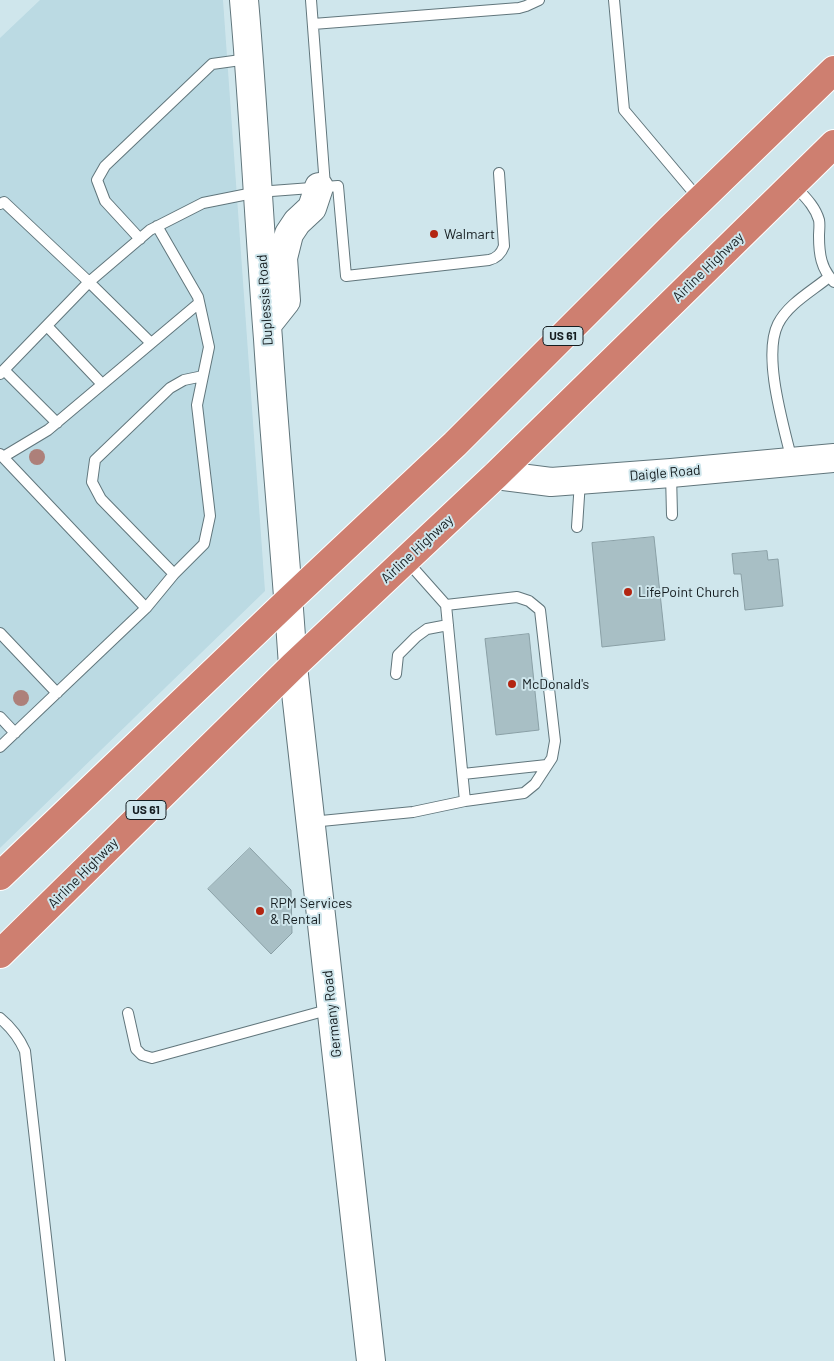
<!DOCTYPE html>
<html>
<head>
<meta charset="utf-8">
<style>
	body { margin:0 }
	canvas { display:block; background:#cfe6ec }
</style>
</head>
<body>
<canvas width="834" height="1361"></canvas>
<script>
const ctx = document.querySelector('canvas').getContext('2d');
ctx.lineJoin = 'round';
function fillPath(path, color) { ctx.fillStyle = color; ctx.fill(path, 'evenodd'); }
function stroke(path, color, width, dash) { ctx.strokeStyle = color; ctx.lineWidth = width; ctx.lineCap = dash ? 'butt' : 'round'; ctx.setLineDash(dash || []); ctx.stroke(path); }
function drawText(font, color, halo, rows, align = 'center') {
  ctx.font = font + ' Barlow,sans-serif'; ctx.lineWidth = 4; ctx.setLineDash([]); ctx.textBaseline = 'middle'; ctx.strokeStyle = halo; ctx.fillStyle = color; for (const [text, x, y, turn = 0] of rows) {
    ctx.save(); ctx.translate(x, y); ctx.rotate((+turn || 0) * Math.PI / 180); ctx.textAlign = isNaN(turn) ? turn : align; if (halo) ctx.strokeText(text, 0, 0); ctx.fillText(text, 0, 0); ctx.restore();
  }
}
fillPath(new Path2D(`
	M40 0H223L265 591 0 848V38Z`), '#bbdae3');
const building = new Path2D(`
	M654 537 665 640 602 647 592 543Z
	M767 551 768 560 778 559 783 606 745 610 741 574H734L732 554Z
	M529 634 539 730 496 735 485 639Z
	M250 848 291 890 292 933 271 954 208 889Z`);
fillPath(building, '#a8bfc5');
stroke(building, '#8aa0a6', 1);
const lane = new Path2D(`
	M311 0 325 186
	M614 0 624 110 699 199
	M313 24 519 8 526 6 539 0
	M795 186C804 196 815 206 819 220 820 225 819 231 819 236 819 254 821 269 834 282
	M0 204 4 202 89 282 151 343
	M140 239 105 201 97 180 105 166 212 64 248 59
	M47 326 102 384
	M4 370 57 423
	M0 374 89 282 150 230 203 203 258 192 338 186 346 276 489 260C497 258 501 254 504 246L499 173
	M0 454 146 608 0 747
	M3 457 48 430 199 303
	M792 461C784 427 762 356 778 324 788 304 812 291 829 277
	M671 474 672 515
	M577 527 580 481
	M406 560 446 605 465 801
	M174 574 101 499 92 482 95 460 170 388 184 380 203 376
	M146 608 174 574 204 544 210 516 197 405 209 347 198 297 157 226
	M0 633 57 693
	M396 674 398 655 416 637 427 629 448 625
	M0 717 15 733
	M463 774 547 765
	M311 822 413 812 465 801 524 793 535 784 552 758 555 741 540 610 529 601 517 597 446 605
	M128 1013 136 1049 142 1055 152 1058 331 1009
	M0 1018C12 1028 19 1037 25 1051L60 1361`);
const secondary = new Path2D(`
	M244 0C254 113 259 226 268 339 275 448 286 557 293 666L371 1361
	M267 325 286 301 283 258 289 234 297 222 312 208 319 187
	M496 475 551 482 671 473 834 458`);
const highway = new Path2D(`
	M0 876 289 600 455 444 671 228 834 70
	M0 954 293 666 496 475 834 144`);
stroke(lane, '#61767c', 12);
stroke(secondary, '#61767c', 30);
stroke(highway, '#fff', 30);
stroke(lane, '#fff', 10);
stroke(secondary, '#fff', 28);
stroke(highway, '#ce7f70', 28);
ctx.fillStyle = '#ad807a';
for (const [x, y] of [
	[37,457],
	[21,698]
]) { ctx.beginPath(); ctx.arc(x, y, 8, 0, 2 * Math.PI); ctx.fill(); }
for (const [x, y, r, color] of [
	[434,234,5,"#b32511"],
	[628,592,5,"#b32511"],
	[512,684,5,"#b32511"],
	[260,911,5,"#b32511"]
]) { const dot = new Path2D(); dot.arc(x, y, r, 0, 2 * Math.PI); ctx.fillStyle = color; ctx.fill(dot); stroke(dot, '#cfe6ec', 2); }
for (const [x, y, w] of [
	[563,336,40],
	[146,810,40]
]) { const box = new Path2D(); box.roundRect(x - w / 2, y - 9.5, w, 19, 4); ctx.fillStyle = '#cfe6ec'; ctx.fill(box); stroke(box, '#151d20', 1); }
drawText('bold 12px', '#151d20', null, [
	["US 61",563,336],
	["US 61",146,810]
]);
drawText('14px', '#151d20', '#cfe6ec', [
	["Walmart",444,234],
	["LifePoint Church",638,592],
	["McDonald's",522,684],
	["RPM Services",270,903],
	["& Rental",270,919]
], 'left');
drawText('14px', '#151d20', '#cfe6ec', [
	["Airline Highway",708,267,-44],
	["Duplessis Road",265,300,-94],
	["Daigle Road",665,473,-5],
	["Airline Highway",417,549,-43],
	["Airline Highway",83,873,-45],
	["Germany Road",332,1014,-96]
]);
</script>
</body>
</html>
